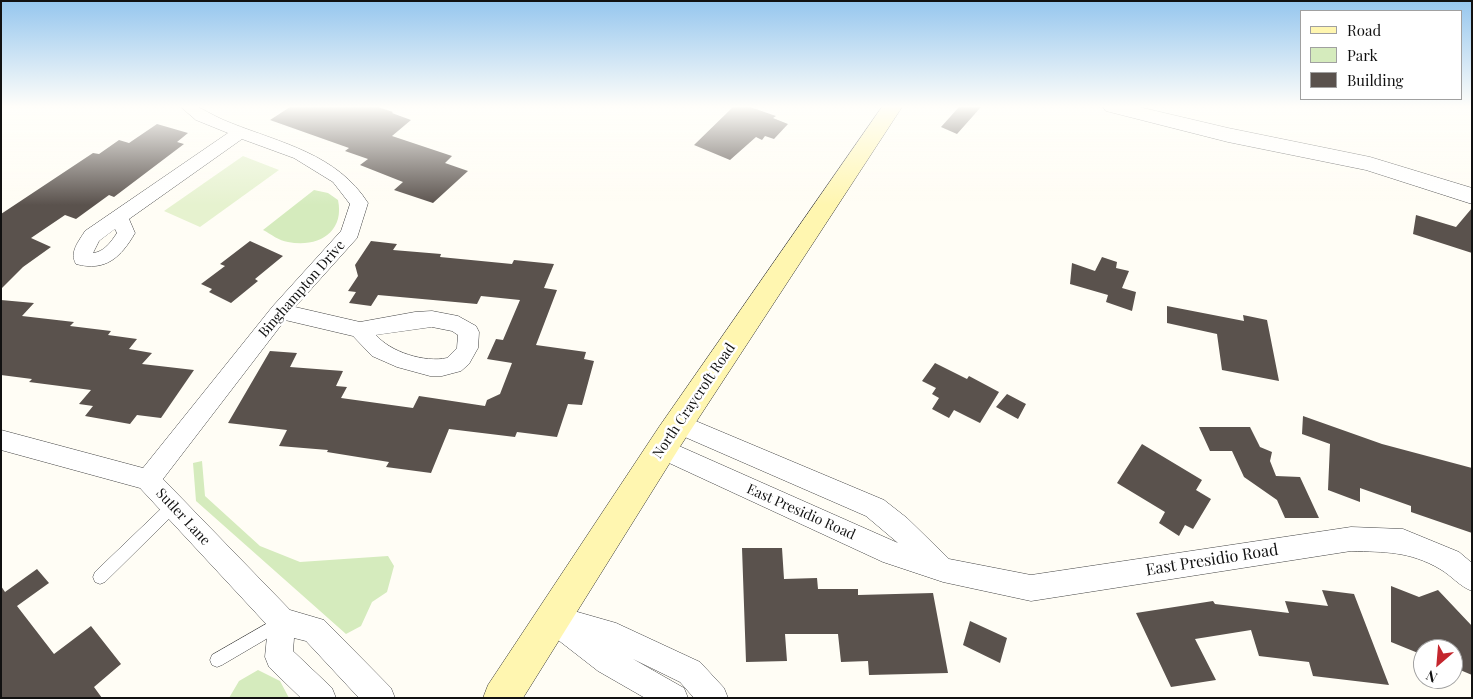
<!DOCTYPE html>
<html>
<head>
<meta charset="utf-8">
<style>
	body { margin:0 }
	#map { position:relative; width:1473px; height:699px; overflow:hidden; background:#fffdf5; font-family:"Playfair Display",serif }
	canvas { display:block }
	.frame { position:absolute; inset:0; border:2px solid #111; pointer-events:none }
	.legend { position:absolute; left:1300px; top:10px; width:162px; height:90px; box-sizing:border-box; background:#fff; border:1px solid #a0a0a0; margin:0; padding:6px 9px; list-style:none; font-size:15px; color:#111 }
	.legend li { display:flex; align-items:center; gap:10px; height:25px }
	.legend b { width:25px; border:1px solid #a0a0a0 }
	.north { position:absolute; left:1413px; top:639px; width:50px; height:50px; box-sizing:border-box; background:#fff; border:1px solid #a0a0a0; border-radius:50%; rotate:207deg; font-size:14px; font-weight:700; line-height:20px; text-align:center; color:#111 }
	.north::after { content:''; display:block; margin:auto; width:18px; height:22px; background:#c4262e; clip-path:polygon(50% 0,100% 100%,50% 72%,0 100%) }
</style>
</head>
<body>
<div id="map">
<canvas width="1473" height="699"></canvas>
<div class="frame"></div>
<ul class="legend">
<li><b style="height:6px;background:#fff6b0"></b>Road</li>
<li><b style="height:14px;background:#d5ebbd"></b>Park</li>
<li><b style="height:14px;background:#5a524d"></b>Building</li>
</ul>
<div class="north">N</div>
</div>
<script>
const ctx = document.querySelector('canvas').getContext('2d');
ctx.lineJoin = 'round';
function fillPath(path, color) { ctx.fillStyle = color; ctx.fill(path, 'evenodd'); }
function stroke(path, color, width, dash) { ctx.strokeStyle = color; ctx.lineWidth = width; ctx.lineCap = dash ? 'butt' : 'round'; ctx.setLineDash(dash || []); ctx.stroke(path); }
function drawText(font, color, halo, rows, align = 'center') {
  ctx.font = font + ' "Playfair Display",serif'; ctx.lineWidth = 5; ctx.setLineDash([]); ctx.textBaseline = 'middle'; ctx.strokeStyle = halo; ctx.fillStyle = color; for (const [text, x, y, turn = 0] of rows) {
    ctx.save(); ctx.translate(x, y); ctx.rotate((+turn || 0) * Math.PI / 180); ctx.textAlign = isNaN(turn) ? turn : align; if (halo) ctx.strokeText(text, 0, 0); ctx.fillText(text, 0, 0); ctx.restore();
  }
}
fillPath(new Path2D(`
	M314 190 328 193 338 200C345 233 317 248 288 242 279 241 271 234 263 230Z
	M202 461 205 496 260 546 300 562 388 556 394 566 387 592 372 602 361 626 346 634 196 501 193 463Z
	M258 670 280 681 289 698H229L239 681Z`), '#d5ebbd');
fillPath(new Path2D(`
	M243 156 279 170 200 227 164 211Z`), '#e6f2cf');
fillPath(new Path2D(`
	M290 107H378L393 112 392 113 411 120 392 136 452 156 445 163 468 171 433 203 394 190 403 182 360 165 368 159 345 151 349 148 270 120Z
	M733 107H750L776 116 773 118 788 124 774 139 765 136 762 140 756 137 730 160 694 145Z
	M959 107H981L957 134 941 127Z
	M157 124 188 133 177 142 184 144 114 197 109 195 76 219 65 215 31 238 51 247 23 267 1 289V214L93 153 99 154 119 140 129 143Z
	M1472 208V253L1413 234 1416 215 1456 227Z
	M250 241 283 256 255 279 258 281 231 303 209 292 212 289 201 284 225 266 220 264Z
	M371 241 397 244 393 250 441 254 440 257 512 264 514 260 554 264 544 288 557 290 536 345 586 352 584 359 594 361 582 405 568 404 557 437 517 432 515 437 449 429 431 473 386 467 389 462 327 452 328 450 279 446 287 430 228 423 270 351 297 353 290 367 343 371 336 386 347 387 341 398 413 408 419 396 485 406 487 400 500 394 512 363 487 359 496 339 503 340 520 300 481 296 477 304 378 295 371 306 349 303 356 292 348 291 358 276 355 265Z
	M1102 257 1117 262 1116 268 1129 271 1122 288 1136 292 1132 311 1106 302 1108 295 1070 284 1072 263 1095 271Z
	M1 300 34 303 22 316 74 322 70 326 111 331 108 335 137 339 129 349 152 353 142 364 194 370 161 418 137 415 130 424 85 416 93 406 79 404 91 390 29 382 32 379 1 375Z
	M1167 306 1244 321 1243 315 1267 320 1279 381 1222 370 1217 334 1167 323Z
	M935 363 967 379 969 376 999 392 980 423 954 410 949 418 932 409 939 398 932 394 936 388 922 381Z
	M1007 394 1026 404 1018 419 996 407Z
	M1303 416 1382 444 1472 468V533L1411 512V506L1360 488V502L1328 490 1330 444 1302 434Z
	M1199 427H1250L1260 447 1272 452 1270 461 1276 476 1300 477 1319 518H1285L1277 500 1244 477 1232 451H1210Z
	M1142 444 1202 480 1196 490 1211 499 1193 529 1185 525 1179 536 1159 523 1165 512 1117 483Z
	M742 548H782L784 579 817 578 818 589H858V595L933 593 948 673 869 675 868 661 841 662 838 634H785L787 661 746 662Z
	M37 569 49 583 17 606 54 654 91 626 121 664 94 687 102 698H1V586L5 592Z
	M1391 586 1419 597 1438 590 1472 626V675L1453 667V649H1423V655L1391 642Z
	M1322 590 1354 594 1389 685 1313 676 1309 662 1259 656 1251 630 1195 639 1216 680 1171 687 1136 613 1213 601 1215 604 1289 613 1285 601 1328 606Z
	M970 621 1007 638 1000 663 963 645Z`), '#5a524d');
const service = new Path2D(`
	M173 500 178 502 180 506 178 510 105 582 100 584 95 582 93 577 95 572 168 502Z
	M280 616 285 618 287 623 285 628 222 665 217 667 212 665 210 660 212 655Z`);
const minor = new Path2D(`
	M181 107C186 107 195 105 200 108 210 113 220 119 231 123 281 143 337 154 368 203L357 238 295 307 360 322 415 312 432 311 458 316 476 326 479 332 478 348 469 364 461 371 442 376H430L397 367 372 356 353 336 285 320 163 479 290 610 324 620 391 688 395 698H359L306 641 294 638 293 651 332 688 336 698H301L269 667 265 657 268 626 140 488 1 450V430L143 468 273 306 341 231 350 204 333 182 294 158 242 139 129 219 135 233C121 257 106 272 76 264 69 252 79 241 85 231L228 133 196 120ZM115 229 117 233C111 242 104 252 93 253L99 241ZM432 327 452 331 458 335 457 348 447 358C425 363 390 352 376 335Z
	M679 414 884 500 907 518 949 559 1031 575 1351 527 1403 529 1459 552 1472 563V591C1459 586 1452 576 1440 569 1409 551 1385 552 1351 551L1031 601 943 582 883 562 654 456 650 449 654 442 662 439 670 442 898 543 866 516 671 431 668 424 671 417Z
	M553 605 616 623 700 662 724 688 728 698H694L680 682 633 659 684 688 688 698H645L598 671 553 636 551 631 543 627 539 618 543 609Z`);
const tertiary = new Path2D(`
	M1103 107H1139L1228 128 1370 157 1472 188V204L1366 170 1228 142 1106 111Z`);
const secondary = new Path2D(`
	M882 107H902L681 445 523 698H483L488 685 659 427Z`);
stroke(service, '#444', 1);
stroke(minor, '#444', 1);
stroke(tertiary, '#444', 1);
stroke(secondary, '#333', 1);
fillPath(service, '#fff');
fillPath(minor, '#fff');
fillPath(tertiary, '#fff');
fillPath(secondary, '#fff6b0');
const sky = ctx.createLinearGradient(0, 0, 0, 205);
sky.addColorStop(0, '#95c6ee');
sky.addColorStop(0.52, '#fffefa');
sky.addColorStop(1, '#fffefa00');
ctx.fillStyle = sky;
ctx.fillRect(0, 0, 1473, 205);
drawText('14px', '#111', '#fff', [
	["Binghampton Drive",302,289,-49],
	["North Craycroft Road",694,401,-56],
	["East Presidio Road",801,512,24],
	["Sutler Lane",183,517,47]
]);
drawText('16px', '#111', '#fff', [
	["East Presidio Road",1212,560,-9]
]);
</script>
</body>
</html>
